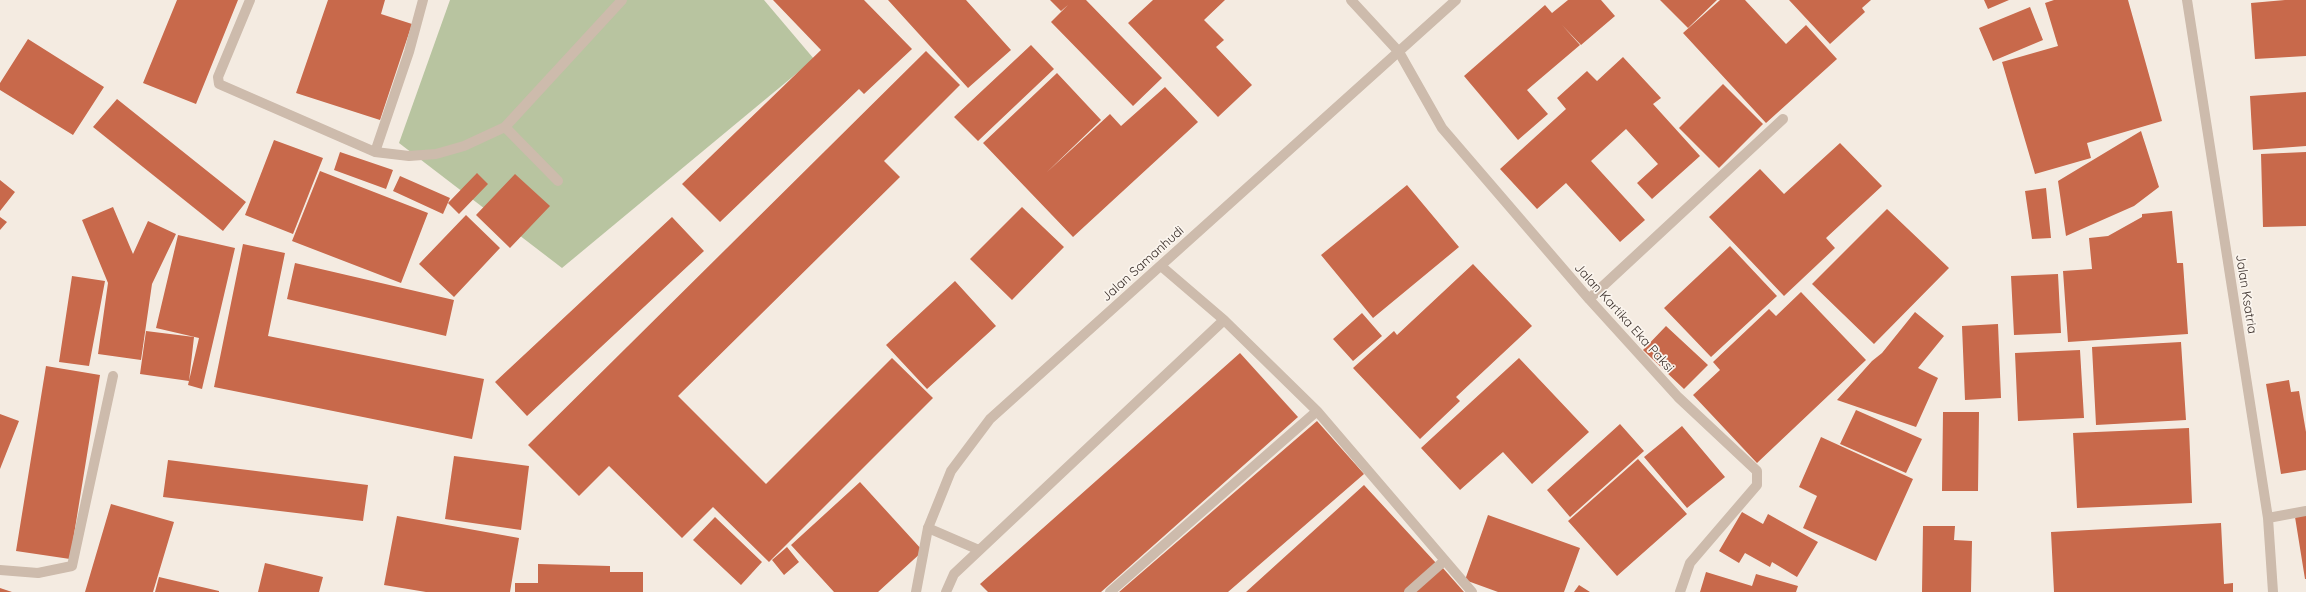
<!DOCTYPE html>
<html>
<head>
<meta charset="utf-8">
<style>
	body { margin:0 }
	canvas { display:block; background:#f4ebe1 }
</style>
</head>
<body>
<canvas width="2306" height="592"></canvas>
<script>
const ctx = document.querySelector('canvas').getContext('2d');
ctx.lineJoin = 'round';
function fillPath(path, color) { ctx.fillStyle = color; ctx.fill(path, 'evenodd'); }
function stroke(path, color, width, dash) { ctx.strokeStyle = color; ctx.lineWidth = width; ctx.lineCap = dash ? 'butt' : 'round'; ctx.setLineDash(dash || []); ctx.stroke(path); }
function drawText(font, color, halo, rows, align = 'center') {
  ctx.font = font + ' Quicksand,sans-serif'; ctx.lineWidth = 3.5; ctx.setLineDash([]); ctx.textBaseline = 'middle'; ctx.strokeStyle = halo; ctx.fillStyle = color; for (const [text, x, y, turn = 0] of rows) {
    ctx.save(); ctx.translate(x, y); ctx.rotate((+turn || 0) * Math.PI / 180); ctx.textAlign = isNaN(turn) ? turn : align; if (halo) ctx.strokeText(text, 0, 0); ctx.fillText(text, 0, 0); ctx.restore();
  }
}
fillPath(new Path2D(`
	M450 0H764L814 59 562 268 399 143Z`), '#b8c4a0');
fillPath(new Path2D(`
	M177 0H238L196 104 143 83Z
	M328 0H385L381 14 412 24 380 120 296 93Z
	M773 0H864L912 49 864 94 859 89 720 222 682 184 821 50Z
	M888 0H966L1011 50 968 88Z
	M1050 0H1086L1162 78 1133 106 1051 22 1068 5 1061 11Z
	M1153 0H1225L1204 20 1224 40 1216 47 1252 85 1218 117 1128 23Z
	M1568 0H1601L1615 16 1581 45 1562 25 1580 45 1527 90 1548 114 1518 140 1464 76 1545 5 1552 13Z
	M1660 0H1717L1688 28Z
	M1720 0H1745L1786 44 1806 25 1837 59 1766 123 1683 33Z
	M1789 0H1871L1862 8 1865 12 1830 44Z
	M1984 0H2009L1988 9Z
	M2054 0H2128L2162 121 2087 143 2091 158 2035 174 2002 62 2058 46 2045 3Z
	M2285 0H2306V56L2255 59 2251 3Z
	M2030 7 2043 40 1993 61 1979 28Z
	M28 39 104 87 73 135 0 90V83Z
	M1031 45 1054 69 978 141 954 117Z
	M926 51 960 85 884 161 900 177 678 396 766 484 892 358 933 398 769 562 713 507 682 538 609 466 579 496 528 445Z
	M1623 57 1661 98 1653 104 1700 156 1652 199 1637 183 1658 164 1626 129 1591 161 1645 220 1620 242 1566 183 1537 209 1500 169 1566 109 1557 98 1587 71 1597 81Z
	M1057 73 1101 120 1046 173 1110 114 1121 126 1165 87 1198 122 1073 237 983 143Z
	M1723 84 1763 124 1719 168 1679 128Z
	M2306 92V146L2253 150 2250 96Z
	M117 99 246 202 223 231 93 127Z
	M2141 131 2159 187 2134 206 2066 236 2058 181Z
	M274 140 323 158 293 234 245 215Z
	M1840 143 1882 186 1826 238 1835 248 1784 296 1709 217 1760 169 1784 194Z
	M340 152 393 170 386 189 334 170Z
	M2306 152V226L2263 227 2261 154Z
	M320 171 428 213 401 283 292 241Z
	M477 173 488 184 459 214 448 203Z
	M515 174 550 206 510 248 476 215Z
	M400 176 450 198 443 214 393 191Z
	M0 180 15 192 0 211Z
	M1407 185 1459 247 1373 318 1321 255Z
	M2046 188 2051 238 2032 239 2025 191Z
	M113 207 133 254 148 221 176 234 152 284 141 360 98 354 108 283 82 220Z
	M1022 207 1064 247 1012 300 970 259Z
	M1887 209 1949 268 1874 344 1812 284Z
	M2172 211 2177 263H2183L2188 334 2068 342 2063 271 2092 269 2089 238 2108 236 2142 217V214Z
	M466 215 500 248 454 297 419 264Z
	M0 217 7 222 0 230Z
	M672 217 704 251 527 416 495 382Z
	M178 235 235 248 202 389 188 385 199 338 156 328Z
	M243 244 285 253 268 336 484 379 472 439 214 387Z
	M1730 246 1777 296 1711 357 1664 308Z
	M295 263 454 300 446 336 287 299Z
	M1473 264 1532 326 1456 397 1460 401 1420 439 1353 368 1394 331 1397 335Z
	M2058 274 2061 333 2014 335 2011 276Z
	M72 276 105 281 89 366 59 362Z
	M955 281 996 326 927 389 886 345Z
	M1801 292 1866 360 1757 463 1693 395 1720 370 1713 362 1769 309 1776 316Z
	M1915 312 1944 336 1918 368 1938 378 1916 427 1837 400 1872 361 1882 353Z
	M1362 313 1382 336 1353 361 1333 339Z
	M1998 324 2001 398 1965 400 1962 326Z
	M1666 326 1708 365 1684 389 1643 350Z
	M146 331 194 337 189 381 140 374Z
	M2181 342 2186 420 2096 425 2092 347Z
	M2080 350 2084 418 2018 421 2015 353Z
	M1240 353 1298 417 1101 592H988L980 584Z
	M1519 358 1589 432 1532 484 1503 452 1460 490 1421 448Z
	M46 366 100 375 70 559 16 551Z
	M2289 380 2291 392 2299 391 2306 432V470L2281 474 2266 384Z
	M1856 410 1922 439 1906 473 1840 444Z
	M1943 412H1979L1978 491H1942Z
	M0 414 19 421 0 469Z
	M1317 421 1364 474 1228 592H1119Z
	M1620 424 1644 451 1570 517 1547 490Z
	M1682 426 1725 477 1687 508 1644 457Z
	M2189 428 2192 503 2077 508 2073 433Z
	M1821 437 1913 479 1876 561 1803 528 1817 496 1799 487Z
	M454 456 529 466 521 530 445 519Z
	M1638 459 1687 514 1617 576 1568 521Z
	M168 460 368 485 363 521 163 497Z
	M860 482 923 551 878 592H834L791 545Z
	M1364 485 1436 563 1404 592H1246Z
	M111 504 174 522 153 592H85Z
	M1742 512 1763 524 1768 514 1818 542 1797 577 1772 562 1770 567 1745 553 1739 563 1719 551Z
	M1488 515 1580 548 1564 592H1498L1465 580Z
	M2306 515V579H2305L2295 517Z
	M397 516 519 538 510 592H426L384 585Z
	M715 517 762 562 741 585 693 540Z
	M2221 523 2224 584 2233 583V592H2054L2051 532Z
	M1923 526H1955L1954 540 1972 541 1971 592H1922Z
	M787 547 799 562 784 575 772 560Z
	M265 563 323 577 319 592H258Z
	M538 564 610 566V572H643V592H515V583H538Z
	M1442 567 1464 592H1413Z
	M1706 572 1752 586 1756 574 1798 586 1796 592H1700Z
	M159 577 219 591V592H155Z
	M1579 585 1590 592H1574Z
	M0 588 12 592H0Z`), '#c8694b');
stroke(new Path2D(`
	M250 0 218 77 219 84 375 152 409 156 436 154 464 146 505 127 622 0
	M505 127 558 181
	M375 152 409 52 423 0`), '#cdbbac', 10);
stroke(new Path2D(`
	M1351 0 1399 52 1442 128 1589 299 1678 397 1757 471V485L1690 563 1680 592
	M2187 0 2268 518 2273 592
	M1161 266 1224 320 1317 411 1472 592
	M1589 299 1783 119
	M2268 518 2306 511
	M928 528 979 550
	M0 570 38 573 72 566 113 376
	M946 592 954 574 1224 320
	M1110 592 1317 411
	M1409 592 1444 561`), '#cdbbac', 10);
stroke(new Path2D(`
	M916 592 928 528 951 471 990 419 1456 0`), '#cdbbac', 10);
drawText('13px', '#3b302b', '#fbf5ee', [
	["Jalan Samanhudi",1143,264,-42],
	["Jalan Ksatria",2246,294,81],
	["Jalan Kartika Eka Paksi",1624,318,48]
]);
</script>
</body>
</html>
